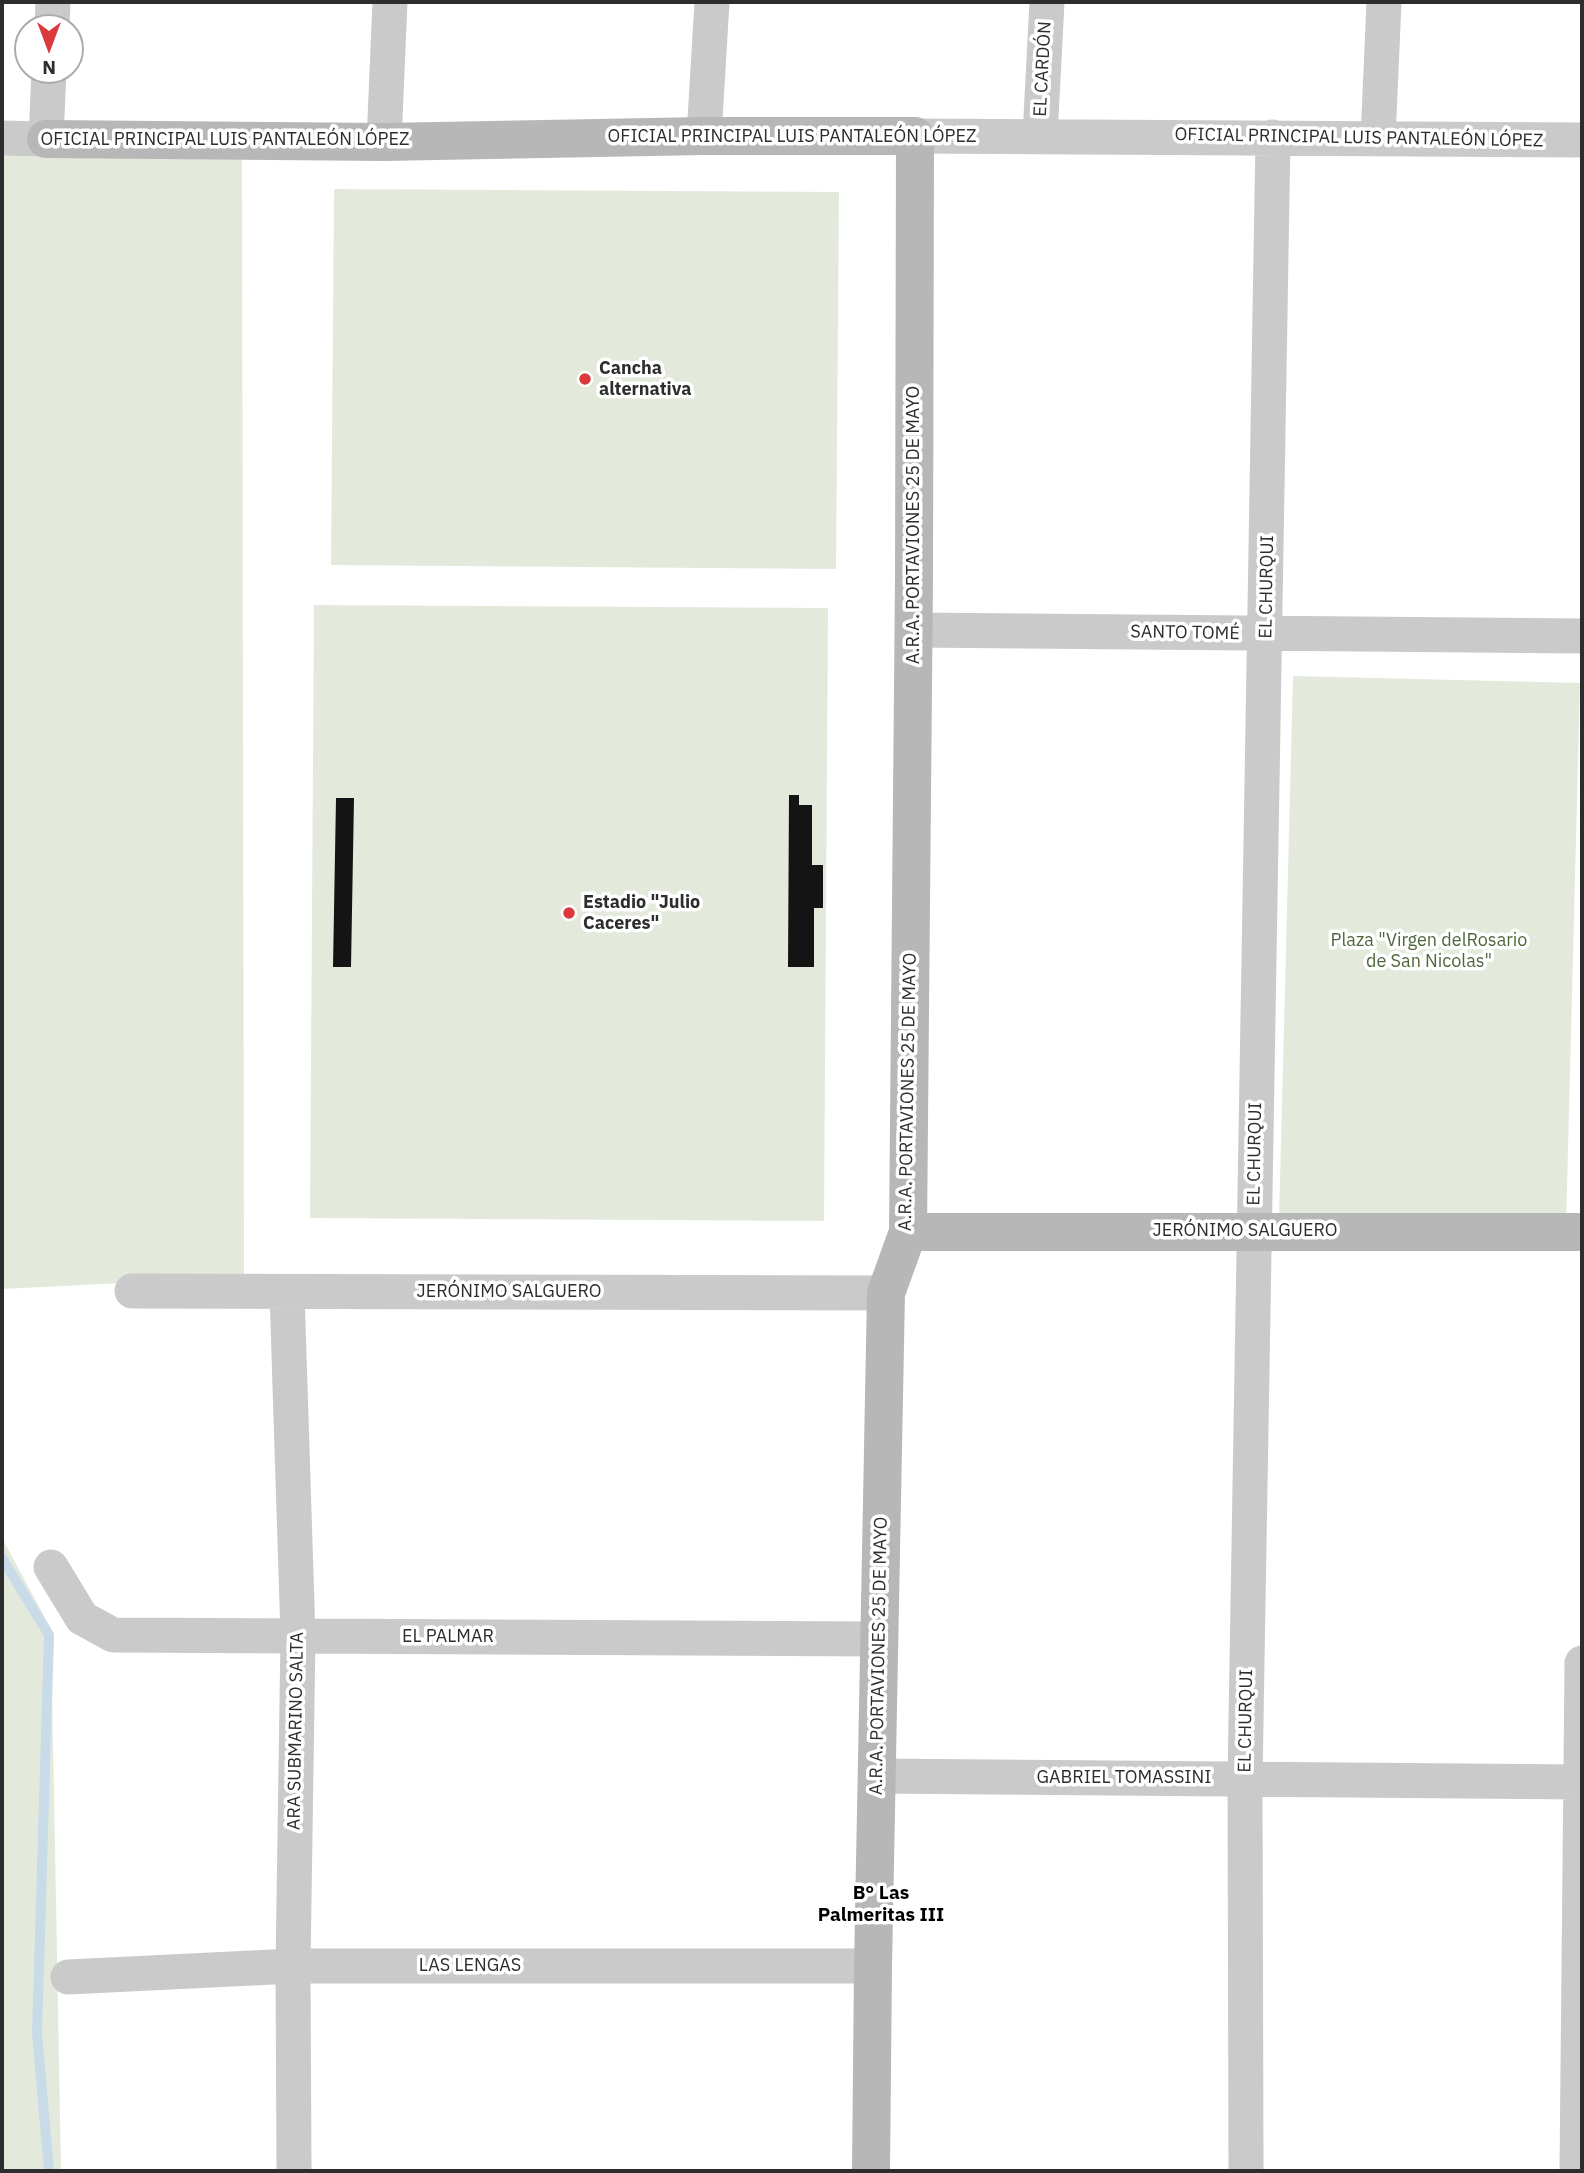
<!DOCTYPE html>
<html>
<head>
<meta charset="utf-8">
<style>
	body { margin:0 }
	#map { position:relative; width:1584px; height:2173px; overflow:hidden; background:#fff; font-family:"IBM Plex Sans",sans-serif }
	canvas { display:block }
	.frame { position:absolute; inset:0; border:4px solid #2d2d2d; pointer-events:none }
	.north { position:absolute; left:14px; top:14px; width:70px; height:70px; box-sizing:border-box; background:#fff; border:2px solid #ababab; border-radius:50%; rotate:180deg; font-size:19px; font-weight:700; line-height:28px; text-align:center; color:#2d2d2d }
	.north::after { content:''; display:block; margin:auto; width:24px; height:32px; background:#db393d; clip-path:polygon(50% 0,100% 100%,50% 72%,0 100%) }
</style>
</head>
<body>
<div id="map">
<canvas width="1584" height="2173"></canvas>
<div class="frame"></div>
<div class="north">N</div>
</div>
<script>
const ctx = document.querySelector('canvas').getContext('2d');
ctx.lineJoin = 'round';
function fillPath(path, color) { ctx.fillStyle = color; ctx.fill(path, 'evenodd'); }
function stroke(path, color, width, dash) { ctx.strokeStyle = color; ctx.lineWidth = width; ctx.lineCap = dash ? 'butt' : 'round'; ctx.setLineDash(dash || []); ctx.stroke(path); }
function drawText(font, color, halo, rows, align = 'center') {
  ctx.font = font + ' "IBM Plex Sans",sans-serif'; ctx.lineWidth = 7; ctx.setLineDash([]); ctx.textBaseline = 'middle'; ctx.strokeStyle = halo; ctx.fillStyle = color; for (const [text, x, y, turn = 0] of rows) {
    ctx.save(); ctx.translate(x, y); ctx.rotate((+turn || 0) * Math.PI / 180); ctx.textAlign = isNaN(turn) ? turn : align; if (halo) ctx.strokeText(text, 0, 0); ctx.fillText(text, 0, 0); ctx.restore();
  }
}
fillPath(new Path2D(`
	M2 153 242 157 244 1277 2 1289Z
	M334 189 839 192 836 569 331 565Z
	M314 605 828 608 824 1221 310 1218Z
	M1293 676 1580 683 1566 1227 1279 1220Z
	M2 1538 51 1629 61 2171H2Z`), '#e3eadc');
stroke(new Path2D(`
	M2 1558 49 1635 37 2033 49 2171`), '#c9dbe9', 10);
fillPath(new Path2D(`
	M789 795H799V805H812V865H823V908H814V967H788Z
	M336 798H354L351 967H333Z`), '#141414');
stroke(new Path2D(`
	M52 28 53 2
	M704 136 712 2
	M915 136 1582 140
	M1040 136 1047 2
	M2 138 46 139 49 70
	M1378 139 1384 2
	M384 142 390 2
	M913 630 1582 636
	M132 1291 886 1293
	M287 1292 298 1636 293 1966 294 2171
	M51 1567 82 1618 113 1635 879 1639
	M876 1776 1582 1782
	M68 1977 293 1966H873
	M1246 2171 1245 1779 1273 137
	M1577 2171 1582 1663`), '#cacaca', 35);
stroke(new Path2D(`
	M46 139 384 142 704 136H915L914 577 908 1232 886 1293 873 1966 871 2171
	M908 1232H1582`), '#b7b7b7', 38);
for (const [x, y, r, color] of [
	[585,379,7,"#db393d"],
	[569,913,7,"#db393d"]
]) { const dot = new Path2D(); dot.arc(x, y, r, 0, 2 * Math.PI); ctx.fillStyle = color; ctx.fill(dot); stroke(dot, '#fff', 2.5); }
drawText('18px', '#2d2d2d', '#fff', [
	["EL CARDÓN",1043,69,-87],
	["OFICIAL PRINCIPAL LUIS PANTALEÓN LÓPEZ",792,137],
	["OFICIAL PRINCIPAL LUIS PANTALEÓN LÓPEZ",1359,138,1],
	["OFICIAL PRINCIPAL LUIS PANTALEÓN LÓPEZ",225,140],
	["A.R.A. PORTAVIONES 25 DE MAYO",914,525,-90],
	["EL CHURQUI",1267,587,-89],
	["SANTO TOMÉ",1185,633,1],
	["A.R.A. PORTAVIONES 25 DE MAYO",908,1092,-89],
	["EL CHURQUI",1255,1154,-89],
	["JERÓNIMO SALGUERO",1245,1231],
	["JERÓNIMO SALGUERO",509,1292],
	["EL PALMAR",448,1637],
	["A.R.A. PORTAVIONES 25 DE MAYO",879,1656,-89],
	["EL CHURQUI",1246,1721,-89],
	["ARA SUBMARINO SALTA",296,1731,-89],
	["GABRIEL TOMASSINI",1124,1778],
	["LAS LENGAS",470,1966]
]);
drawText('bold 18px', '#2d2d2d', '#fff', [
	["Cancha",599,369],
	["alternativa",599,390],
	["Estadio \"Julio",583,903],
	["Caceres\"",583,924]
], 'left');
drawText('18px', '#4f673d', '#fff', [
	["Plaza \"Virgen delRosario",1429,941],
	["de San Nicolas\"",1429,962]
]);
drawText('bold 19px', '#000', '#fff', [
	["B° Las",881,1894],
	["Palmeritas III",881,1916]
]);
</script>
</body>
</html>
